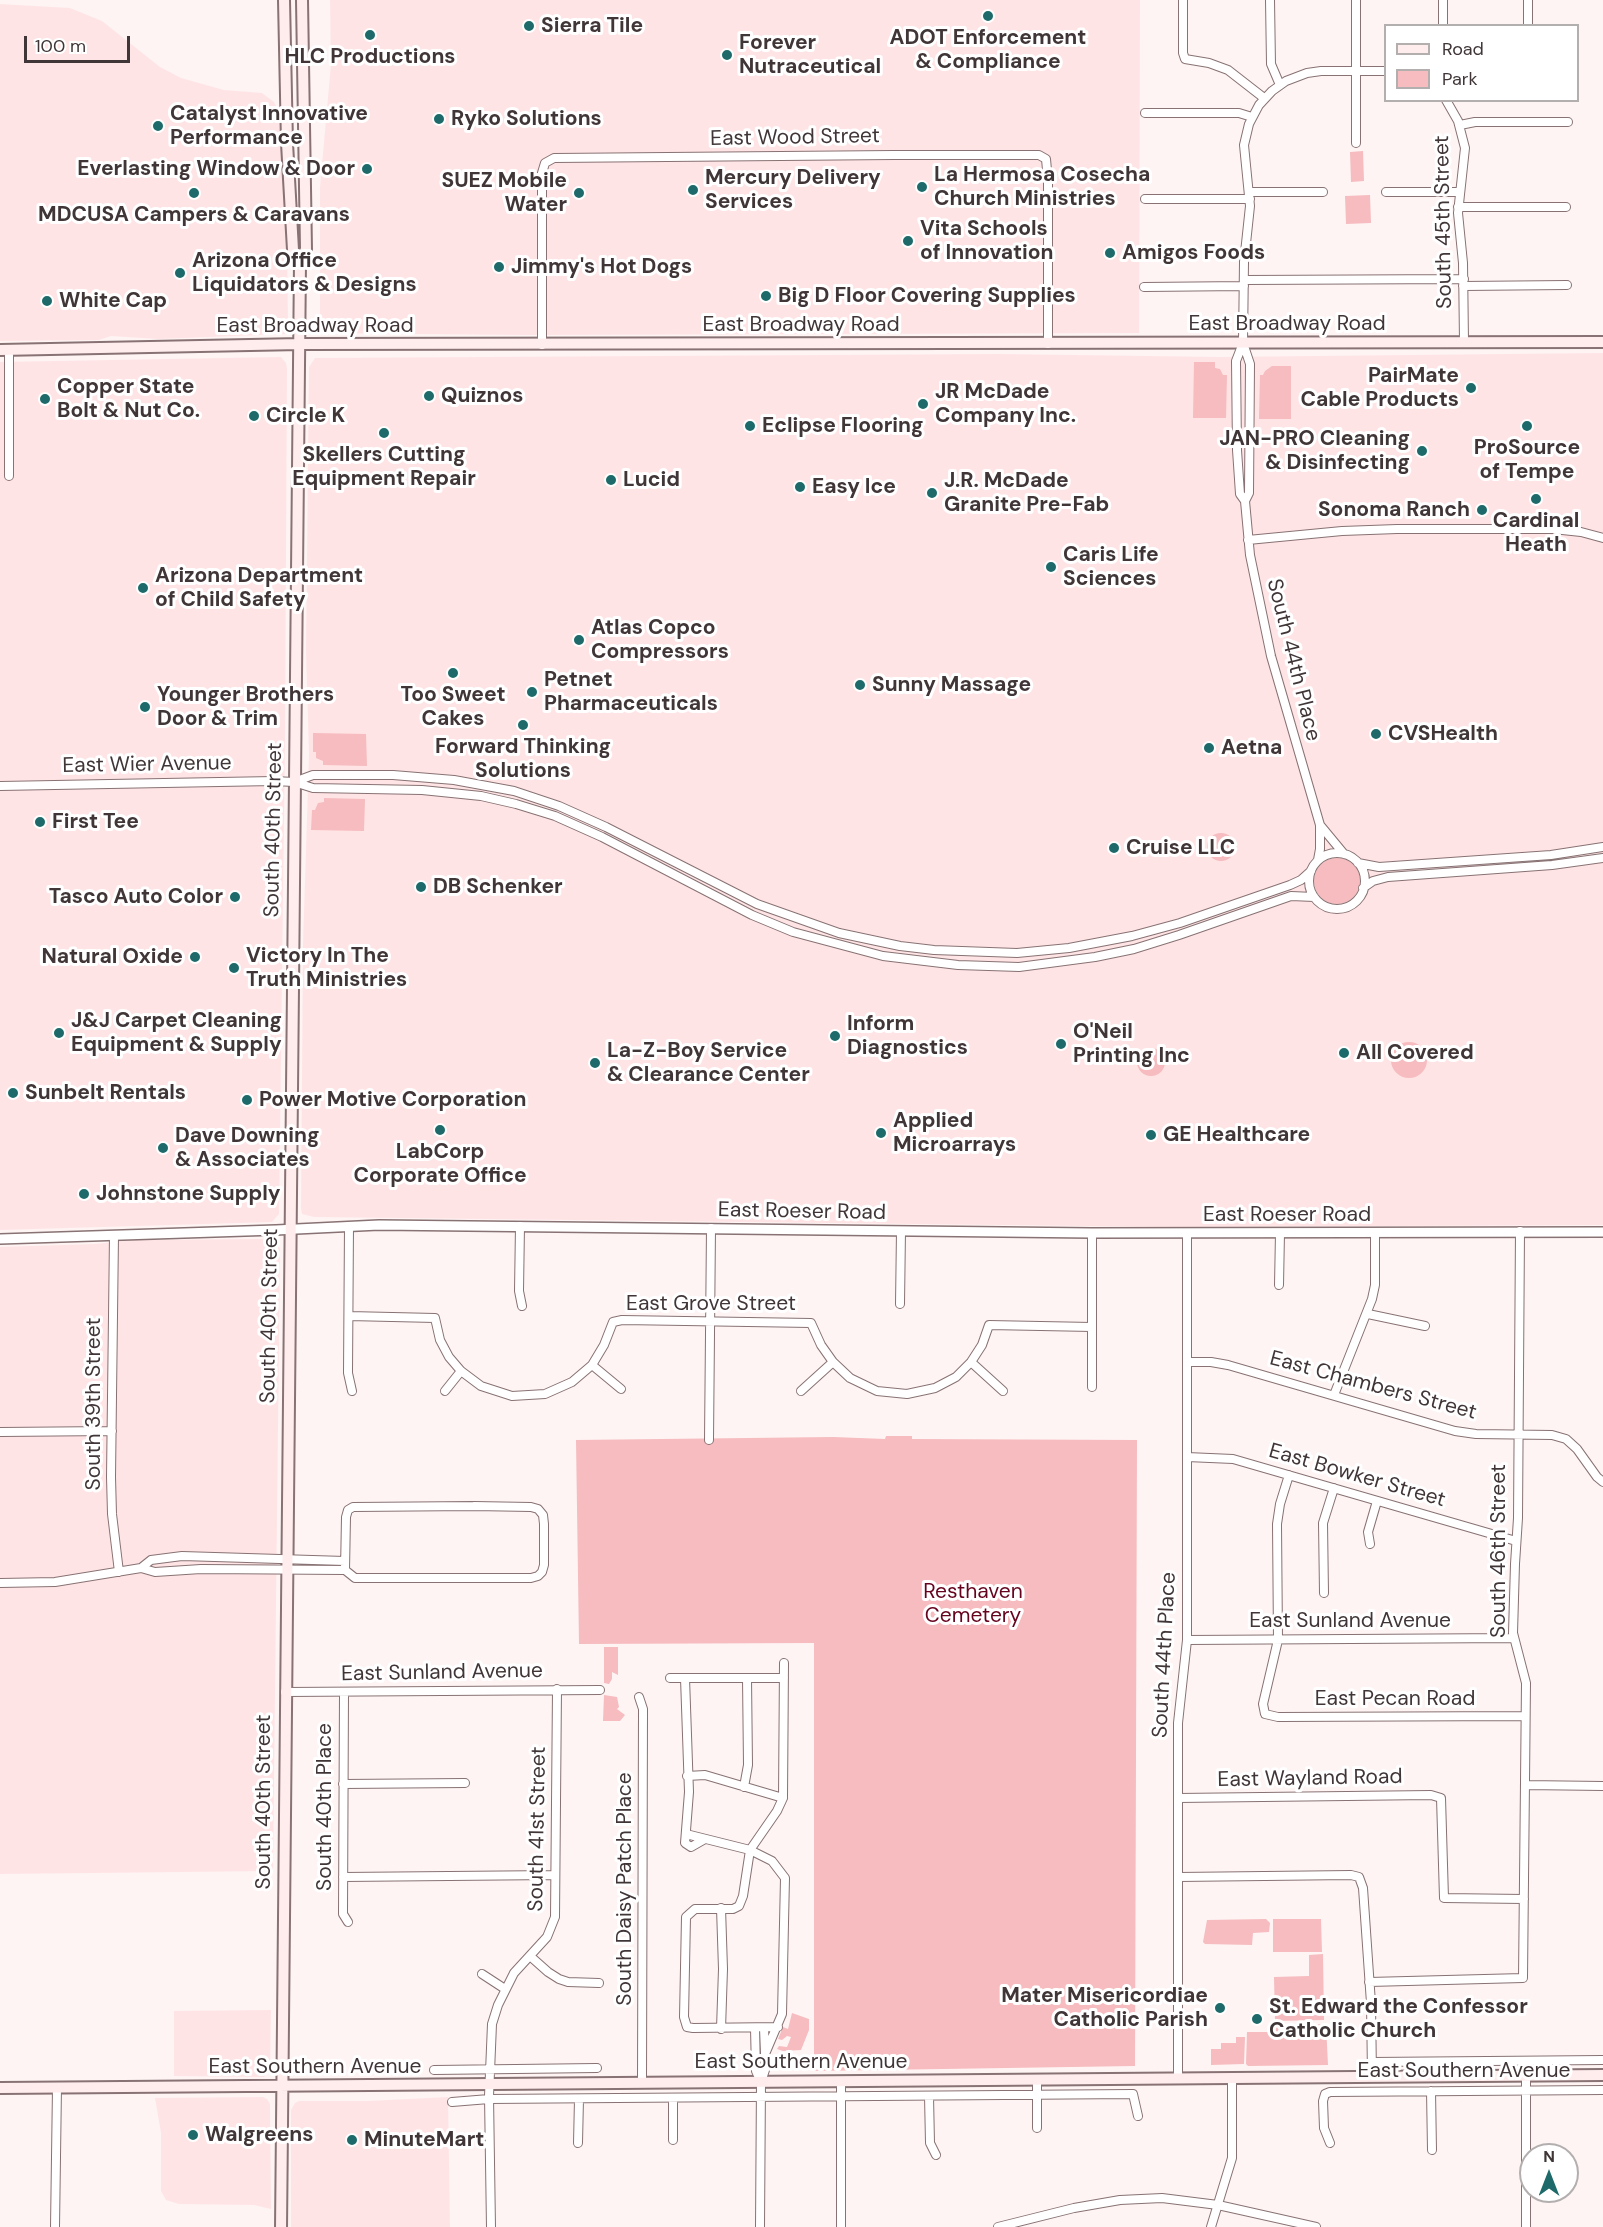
<!DOCTYPE html>
<style>
body{margin:0}
#map{position:relative;width:1603px;height:2227px;overflow:hidden;background:#fef4f4;font-family:"DM Sans",sans-serif}
canvas{display:block}
.legend{position:absolute;left:1384px;top:24px;width:195px;height:78px;box-sizing:border-box;background:#fff;border:2px solid #b3afaf;margin:0;padding:8px 10px;list-style:none;font-size:18px;color:#403637}
.legend li{display:flex;align-items:center;gap:12px;height:30px}
.legend b{width:30px;border:2px solid #b3afaf}
.north{position:absolute;left:1519px;top:2143px;width:60px;height:60px;box-sizing:border-box;background:#fff;border:2px solid #b3afaf;border-radius:50%;rotate:0deg;font-size:16px;font-weight:700;line-height:24px;text-align:center;color:#403637}
.north::after{content:'';display:block;margin:auto;width:21px;height:27px;background:#1e6a6a;clip-path:polygon(50% 0,100% 100%,50% 72%,0 100%)}
.scale{position:absolute;left:24px;top:36px;width:106px;height:27px;box-sizing:border-box;border:3px solid #403637;border-top:0;padding-left:8px;font-size:18px;line-height:21px;white-space:nowrap;color:#403637;-webkit-text-stroke:4px #fff;paint-order:stroke}
</style>
<div id="map">
<canvas width="1603" height="2227"></canvas>
<ul class="legend">
<li><b style="height:8px;background:#ffedee"></b>Road</li>
<li><b style="height:16px;background:#f6bcbf"></b>Park</li>
</ul>
<div class="north">N</div>
<div class="scale">100 m</div>
</div>
<script>
const ctx = document.querySelector('canvas').getContext('2d');
ctx.lineJoin = 'round';
function fillPath(path, color) { ctx.fillStyle = color; ctx.fill(path, 'evenodd'); }
const poly = rows => new Path2D(rows.map(r => 'M' + r).join(''));
function stroke(path, color, width, dash) { ctx.strokeStyle = color; ctx.lineWidth = width; ctx.lineCap = dash ? 'butt' : 'round'; ctx.setLineDash(dash || []); ctx.stroke(path); }
function label(font, color, halo, rows, align = 'center') {
  ctx.font = font + ' "DM Sans",sans-serif'; ctx.lineWidth = 6; ctx.setLineDash([]); ctx.textBaseline = 'middle'; ctx.strokeStyle = halo; ctx.fillStyle = color; for (const [text, x, y, turn = 0] of rows) {
    ctx.save(); ctx.translate(x, y); ctx.rotate((+turn || 0) * Math.PI / 180); ctx.textAlign = isNaN(turn) ? turn : align; if (halo) ctx.strokeText(text, 0, 0); ctx.fillText(text, 0, 0); ctx.restore();
  }
}
const built = poly([
 [330,0,1140,0,1139,333,523,335,320,333,320,187,331,64],
 [0,4,70,8,102,21,160,67,181,78,224,90,262,93,274,102,280,114,287,247,288,324,285,334,158,339,111,336,99,340,0,341],
 [1603,353,1603,1225,1173,1227,314,1217,302,1214,301,1208,303,944,309,754,306,651,309,367,315,358,999,354,1220,357],
 [281,357,286,363,287,369,285,742,279,1214,272,1222,0,1230,0,362],
 [269,1239,276,1241,280,1249,273,1871,0,1874,0,1247,95,1244,134,1240],
 [271,2010,270,2070,264,2077,174,2076,174,2011],
 [263,2097,267,2099,270,2104,271,2209,254,2205,179,2204,166,2200,161,2191,161,2133,155,2098],
 [448,2097,450,2227,291,2227,291,2110,295,2103,299,2101,368,2101]
]);
const green = poly([
 [1363,151,1364,181,1351,182,1350,152],
 [1370,195,1371,223,1346,224,1345,196],
 [1194,362,1215,362,1215,368,1220,369,1223,375,1227,375,1226,418,1193,418],
 [1272,366,1291,366,1291,419,1259,419,1260,375,1263,375,1265,371],
 [313,733,366,734,367,766,323,765,323,761,316,758,316,752,313,752],
 [324,798,365,799,364,831,311,830,312,810,315,810,318,803,324,802],
 '1207 847a14 14 0 1 1 28 0a14 14 0 1 1-28 0Z',
 '1314 881a23 23 0 1 1 46 0a23 23 0 1 1-46 0Z',
 '1391 1060a18 18 0 1 1 36 0a18 18 0 1 1-36 0Z',
 '1137 1062a14 14 0 1 1 28 0a14 14 0 1 1-28 0Z',
 [886,1436,912,1436,912,1439,1137,1440,1135,2066,814,2071,814,1643,579,1644,576,1440,833,1437,885,1439],
 [604,1647,618,1647,618,1675,612,1672,612,1679,609,1684,604,1683],
 [604,1695,617,1697,619,1707,617,1709,625,1715,620,1721,603,1721],
 [1266,1919,1270,1923,1269,1932,1253,1933,1252,1945,1205,1944,1203,1942,1207,1920],
 [1273,1919,1321,1919,1322,1952,1273,1952],
 [1323,1954,1324,2020,1275,2021,1274,1977,1309,1976,1309,1955],
 [792,2013,809,2019,809,2030,801,2050,783,2051,777,2049,779,2046,787,2047,791,2037,787,2036,782,2040,778,2039,783,2027,788,2029],
 [1326,2024,1328,2065,1248,2066,1246,2064,1247,2032,1271,2032,1272,2026],
 [1236,2037,1245,2037,1244,2064,1211,2065,1211,2049,1221,2049,1221,2043,1236,2043]
]);
const minor = poly([
 [1183,0,1183,53,1185,59,1209,63,1228,70,1264,98],
 [1270,0,1271,64,1280,85],
 [1356,0,1356,143],
 [1528,0,1528,26],
 [1443,26,1443,0],
 [1446,100,1458,121,1465,148,1458,213,1463,263,1464,342],
 [1145,113,1239,113,1252,117],
 [1460,125,1475,122,1568,122],
 [1249,192,1323,192],
 [1386,192,1460,192],
 [1145,199,1250,199],
 [1458,207,1566,207],
 [1244,280,1464,279],
 [1463,286,1567,285],
 [1144,287,1244,286],
 [1243,343,1250,364,1249,493,1245,501],
 [542,345,542,173,545,163,554,158,894,155,1039,155,1046,159,1048,181,1048,344],
 [9,350,9,476],
 [1248,540,1342,531,1397,529,1553,529,1581,532,1603,538],
 [294,782,313,775,393,775,454,780,514,791,559,806,606,827,757,904,839,933,900,946,934,950,1017,953,1069,948,1132,936,1180,923,1290,885,1301,880,1311,871],
 [0,786,274,781,294,782,313,788,422,790,481,796,516,804,555,816,602,837,752,915,793,932,883,956,958,965,1019,967,1095,957,1134,949,1179,935,1291,896,1314,897],
 [1320,825,1344,854],
 '1309 881a28 28 0 1 1 56 0a28 28 0 1 1-56 0Z',
 [1318,860,1320,849,1320,825,1271,656,1250,555,1245,501,1240,494,1237,450,1236,361,1243,343,1244,262,1250,206,1244,145,1249,124,1259,105,1272,91,1286,81,1307,73,1321,71,1386,71],
 [1358,863,1379,867,1551,855,1603,847],
 [1363,888,1373,881,1388,877,1552,865,1603,858],
 [349,1226,348,1373,352,1391],
 [520,1226,519,1291,522,1306],
 [1092,1233,1092,1387],
 [114,1235,111,1477,112,1514,119,1572],
 [1279,1285,1280,1233],
 [900,1304,901,1231],
 [1368,1314,1425,1326],
 [349,1316,435,1318,440,1340,449,1357,461,1371,481,1386,512,1396,545,1394,572,1382,592,1365,604,1345,613,1322,622,1320,811,1323,821,1345,833,1362,850,1378,877,1391,907,1394,935,1388,956,1377,971,1362,982,1345,989,1325,1092,1327],
 [971,1362,1003,1391],
 [1187,1362,1211,1362,1228,1365,1455,1431,1476,1434,1552,1435,1566,1439,1577,1449,1597,1477,1603,1482],
 [592,1365,621,1389],
 [445,1391,461,1371],
 [801,1391,833,1362],
 [1334,1395,1372,1299,1375,1285,1375,1233],
 [0,1432,112,1431],
 [709,1440,711,1228],
 [1187,1457,1233,1459,1516,1541],
 [1289,1475,1280,1504,1277,1524,1278,1640,1263,1704,1265,1714,1278,1717,1525,1716],
 [474,1506,531,1507,538,1509,543,1515,544,1524,544,1565,542,1572,538,1576,531,1578,355,1578,345,1570,346,1517,348,1510,353,1507,474,1506],
 [1370,1544,1368,1532,1377,1501],
 [141,1568,151,1560,182,1556,345,1561],
 [0,1583,55,1582,141,1568,155,1572,201,1569,345,1570],
 [1324,1593,1323,1523,1334,1488],
 [1187,1640,1513,1638],
 [670,1678,784,1678],
 [685,1678,689,1792,685,1843,691,1847,705,1839],
 [285,1692,600,1690],
 [344,1692,343,1914,348,1922],
 [639,1697,643,1709,642,2083],
 [687,1776,705,1775,783,1798],
 [343,1784,465,1783],
 [1525,1785,1603,1786],
 [744,1787,748,1765,747,1678],
 [1178,1798,1431,1795,1441,1798,1444,1898,1524,1899],
 [686,1834,750,1850,772,1861,785,1878,782,2014,765,2054,765,2070,761,2082,760,2227],
 [343,1877,555,1875],
 [1178,1877,1351,1875,1359,1877,1363,1888,1371,2003,1372,2076],
 [530,1956,548,1972,559,1979,568,1982,599,1983],
 [482,1974,505,1989],
 [1369,1982,1523,1978,1526,1683,1513,1633,1515,1564,1518,1518,1520,1231],
 [778,2027,693,2028,687,2027,684,2017,686,1917,695,1909,733,1909,739,1906,743,1896,750,1850,777,1811,783,1798,784,1663],
 [755,2028,756,2071,761,2082],
 [764,2028,765,2053],
 [721,2029,723,1969,721,1908],
 [1372,2062,1603,2060],
 [434,2070,597,2068],
 [1178,2078,1178,1723,1187,1640,1187,1234],
 [1037,2080,1037,2128],
 [841,2081,841,2227],
 [1431,2091,1432,2150],
 [929,2096,930,2143,936,2155],
 [673,2098,673,2140],
 [452,2102,489,2099,1133,2094,1138,2116],
 [578,2143,579,2099],
 [1330,2143,1324,2128,1323,2101,1325,2094,1330,2092,1603,2090],
 [55,2227,57,2087],
 [491,2227,489,2096,492,2024,498,2005,514,1973,547,1937,555,1917,557,1689],
 [998,2227,1074,2208,1120,2200,1162,2198,1218,2205,1316,2227],
 [1211,2227,1232,2158,1232,2078],
 [1526,2227,1526,2075]
]);
const tertiary = poly([
 [0,1239,276,1230,379,1225,1092,1233,1603,1232]
]);
const secondary = poly([
 [284,0,287,143,293,250,300,262],
 [0,350,300,344,1603,342],
 [0,2088,1603,2075],
 [281,2227,300,262,306,249,302,0]
]);
const markers = [
 [988,16,6,"#1e6a6a"],
 [529,26,6,"#1e6a6a"],
 [370,35,6,"#1e6a6a"],
 [727,55,6,"#1e6a6a"],
 [439,119,6,"#1e6a6a"],
 [158,126,6,"#1e6a6a"],
 [367,169,6,"#1e6a6a"],
 [922,187,6,"#1e6a6a"],
 [693,190,6,"#1e6a6a"],
 [194,193,6,"#1e6a6a"],
 [579,193,6,"#1e6a6a"],
 [908,241,6,"#1e6a6a"],
 [1110,253,6,"#1e6a6a"],
 [499,267,6,"#1e6a6a"],
 [180,273,6,"#1e6a6a"],
 [766,296,6,"#1e6a6a"],
 [47,301,6,"#1e6a6a"],
 [1471,388,6,"#1e6a6a"],
 [429,396,6,"#1e6a6a"],
 [45,399,6,"#1e6a6a"],
 [923,404,6,"#1e6a6a"],
 [254,416,6,"#1e6a6a"],
 [750,426,6,"#1e6a6a"],
 [1527,426,6,"#1e6a6a"],
 [384,433,6,"#1e6a6a"],
 [1422,451,6,"#1e6a6a"],
 [611,480,6,"#1e6a6a"],
 [800,487,6,"#1e6a6a"],
 [932,493,6,"#1e6a6a"],
 [1536,499,6,"#1e6a6a"],
 [1482,510,6,"#1e6a6a"],
 [1051,567,6,"#1e6a6a"],
 [143,588,6,"#1e6a6a"],
 [579,640,6,"#1e6a6a"],
 [453,673,6,"#1e6a6a"],
 [860,685,6,"#1e6a6a"],
 [532,692,6,"#1e6a6a"],
 [145,707,6,"#1e6a6a"],
 [523,725,6,"#1e6a6a"],
 [1376,734,6,"#1e6a6a"],
 [1209,748,6,"#1e6a6a"],
 [40,822,6,"#1e6a6a"],
 [1114,848,6,"#1e6a6a"],
 [421,887,6,"#1e6a6a"],
 [235,897,6,"#1e6a6a"],
 [195,957,6,"#1e6a6a"],
 [234,968,6,"#1e6a6a"],
 [59,1033,6,"#1e6a6a"],
 [835,1036,6,"#1e6a6a"],
 [1061,1044,6,"#1e6a6a"],
 [1344,1053,6,"#1e6a6a"],
 [595,1063,6,"#1e6a6a"],
 [13,1093,6,"#1e6a6a"],
 [247,1100,6,"#1e6a6a"],
 [440,1130,6,"#1e6a6a"],
 [881,1133,6,"#1e6a6a"],
 [1151,1135,6,"#1e6a6a"],
 [163,1148,6,"#1e6a6a"],
 [84,1194,6,"#1e6a6a"],
 [1220,2008,6,"#1e6a6a"],
 [1257,2019,6,"#1e6a6a"],
 [193,2135,6,"#1e6a6a"],
 [352,2140,6,"#1e6a6a"]
];
const poiNames = [
 ["Sierra Tile",541,26],
 ["ADOT Enforcement",988,38,"center"],
 ["& Compliance",988,62,"center"],
 ["Forever",739,43],
 ["Nutraceutical",739,67],
 ["HLC Productions",370,57,"center"],
 ["Catalyst Innovative",170,114],
 ["Performance",170,138],
 ["Ryko Solutions",451,119],
 ["Everlasting Window & Door",355,169,"right"],
 ["La Hermosa Cosecha",934,175],
 ["Church Ministries",934,199],
 ["Mercury Delivery",705,178],
 ["Services",705,202],
 ["SUEZ Mobile",567,181,"right"],
 ["Water",567,205,"right"],
 ["MDCUSA Campers & Caravans",194,215,"center"],
 ["Vita Schools",920,229],
 ["of Innovation",920,253],
 ["Amigos Foods",1122,253],
 ["Arizona Office",192,261],
 ["Liquidators & Designs",192,285],
 ["Jimmy's Hot Dogs",511,267],
 ["Big D Floor Covering Supplies",778,296],
 ["White Cap",59,301],
 ["PairMate",1459,376,"right"],
 ["Cable Products",1459,400,"right"],
 ["Copper State",57,387],
 ["Bolt & Nut Co.",57,411],
 ["JR McDade",935,392],
 ["Company Inc.",935,416],
 ["Quiznos",441,396],
 ["Circle K",266,416],
 ["Eclipse Flooring",762,426],
 ["JAN-PRO Cleaning",1410,439,"right"],
 ["& Disinfecting",1410,463,"right"],
 ["ProSource",1527,448,"center"],
 ["of Tempe",1527,472,"center"],
 ["Skellers Cutting",384,455,"center"],
 ["Equipment Repair",384,479,"center"],
 ["Lucid",623,480],
 ["J.R. McDade",944,481],
 ["Granite Pre-Fab",944,505],
 ["Easy Ice",812,487],
 ["Sonoma Ranch",1470,510,"right"],
 ["Cardinal",1536,521,"center"],
 ["Heath",1536,545,"center"],
 ["Caris Life",1063,555],
 ["Sciences",1063,579],
 ["Arizona Department",155,576],
 ["of Child Safety",155,600],
 ["Atlas Copco",591,628],
 ["Compressors",591,652],
 ["Petnet",544,680],
 ["Pharmaceuticals",544,704],
 ["Sunny Massage",872,685],
 ["Younger Brothers",157,695],
 ["Door & Trim",157,719],
 ["Too Sweet",453,695,"center"],
 ["Cakes",453,719,"center"],
 ["CVSHealth",1388,734],
 ["Forward Thinking",523,747,"center"],
 ["Solutions",523,771,"center"],
 ["Aetna",1221,748],
 ["First Tee",52,822],
 ["Cruise LLC",1126,848],
 ["DB Schenker",433,887],
 ["Tasco Auto Color",223,897,"right"],
 ["Victory In The",246,956],
 ["Truth Ministries",246,980],
 ["Natural Oxide",183,957,"right"],
 ["J&J Carpet Cleaning",71,1021],
 ["Equipment & Supply",71,1045],
 ["Inform",847,1024],
 ["Diagnostics",847,1048],
 ["O'Neil",1073,1032],
 ["Printing Inc",1073,1056],
 ["La-Z-Boy Service",607,1051],
 ["& Clearance Center",607,1075],
 ["All Covered",1356,1053],
 ["Sunbelt Rentals",25,1093],
 ["Power Motive Corporation",259,1100],
 ["Applied",893,1121],
 ["Microarrays",893,1145],
 ["GE Healthcare",1163,1135],
 ["Dave Downing",175,1136],
 ["& Associates",175,1160],
 ["LabCorp",440,1152,"center"],
 ["Corporate Office",440,1176,"center"],
 ["Johnstone Supply",96,1194],
 ["Mater Misericordiae",1208,1996,"right"],
 ["Catholic Parish",1208,2020,"right"],
 ["St. Edward the Confessor",1269,2007],
 ["Catholic Church",1269,2031],
 ["Walgreens",205,2135],
 ["MinuteMart",364,2140]
];
const streetNames = [
 ["East Wood Street",795,138,-1],
 ["South 45th Street",1444,222,-91],
 ["East Broadway Road",1287,324],
 ["East Broadway Road",801,325],
 ["East Broadway Road",315,326],
 ["South 44th Place",1293,660,76],
 ["East Wier Avenue",147,765,-1],
 ["South 40th Street",274,830,-89],
 ["East Roeser Road",802,1212,1],
 ["East Roeser Road",1287,1215],
 ["East Grove Street",711,1304],
 ["South 40th Street",270,1316,-89],
 ["East Chambers Street",1373,1386,15],
 ["South 39th Street",94,1404,-90],
 ["East Bowker Street",1357,1476,16],
 ["South 46th Street",1499,1551,-90],
 ["East Sunland Avenue",1350,1621],
 ["South 44th Place",1165,1655,-87],
 ["East Sunland Avenue",442,1673,-1],
 ["East Pecan Road",1395,1699],
 ["East Wayland Road",1310,1779,-1],
 ["South 40th Street",264,1802,-90],
 ["South 40th Place",325,1807,-90],
 ["South 41st Street",538,1829,-89],
 ["South Daisy Patch Place",625,1889,-90],
 ["East Southern Avenue",801,2062],
 ["East Southern Avenue",315,2067],
 ["East Southern Avenue",1464,2071]
];
const parkNames = [
 ["Resthaven",973,1592],
 ["Cemetery",973,1616]
];
fillPath(built, '#ffe4e5');
fillPath(green, '#f6bcbf');
stroke(minor, '#887273', 10);
stroke(tertiary, '#887273', 12);
stroke(secondary, '#887273', 14);
stroke(minor, '#fff', 8);
stroke(tertiary, '#fff', 9);
stroke(secondary, '#ffedee', 10);
for (const [x, y, r, color] of markers) { const dot = new Path2D(); dot.arc(x, y, r, 0, 2 * Math.PI); ctx.fillStyle = color; ctx.fill(dot); stroke(dot, '#fff', 2); }
label('bold 21px', '#403637', '#fff', poiNames, 'left');
label('21px', '#403637', '#fff', streetNames);
label('21px', '#66041f', '#fff', parkNames);
</script>
